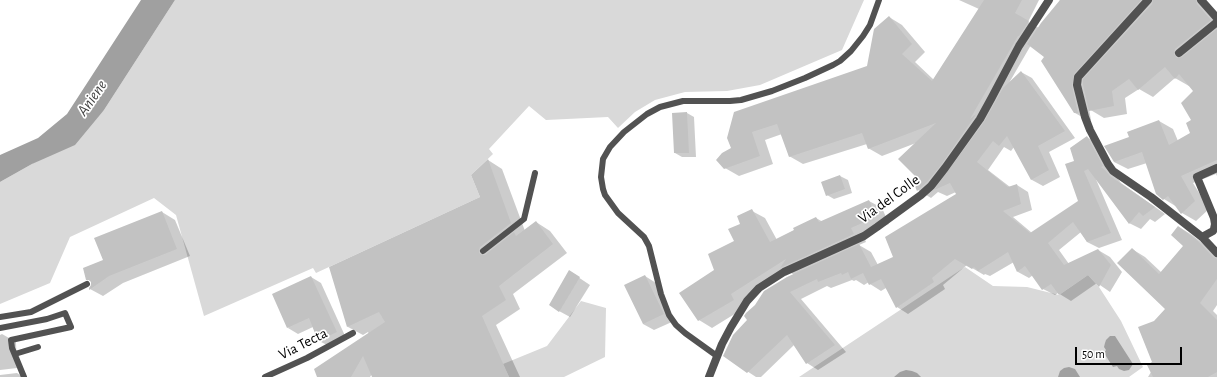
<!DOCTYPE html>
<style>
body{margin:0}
#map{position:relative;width:1217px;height:377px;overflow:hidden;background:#fff;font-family:"Alegreya Sans",sans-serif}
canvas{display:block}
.scale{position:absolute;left:1075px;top:347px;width:107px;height:18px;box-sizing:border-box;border:2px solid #000;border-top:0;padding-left:5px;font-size:12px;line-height:14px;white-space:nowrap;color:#000;-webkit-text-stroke:3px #fff;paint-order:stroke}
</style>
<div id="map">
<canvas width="1217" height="377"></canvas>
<div class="scale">50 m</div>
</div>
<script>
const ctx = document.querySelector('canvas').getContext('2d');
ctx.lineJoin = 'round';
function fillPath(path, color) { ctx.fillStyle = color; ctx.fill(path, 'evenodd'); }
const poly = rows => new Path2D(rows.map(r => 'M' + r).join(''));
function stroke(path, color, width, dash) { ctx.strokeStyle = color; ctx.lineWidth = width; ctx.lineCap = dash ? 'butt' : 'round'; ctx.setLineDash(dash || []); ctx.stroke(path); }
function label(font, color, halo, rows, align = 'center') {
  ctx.font = font + ' "Alegreya Sans",sans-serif'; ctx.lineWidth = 3.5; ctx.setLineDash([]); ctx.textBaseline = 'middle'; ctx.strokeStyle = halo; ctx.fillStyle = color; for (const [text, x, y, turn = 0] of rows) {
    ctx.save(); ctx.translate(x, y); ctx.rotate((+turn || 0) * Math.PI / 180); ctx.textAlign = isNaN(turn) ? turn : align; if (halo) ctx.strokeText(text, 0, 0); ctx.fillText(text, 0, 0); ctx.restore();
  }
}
const green = poly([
 [175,0,864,0,842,50,760,85,727,91,685,92,655,100,635,112,618,128,608,117,546,120,529,106,489,149,493,154,471,175,480,197,316,273,313,268,204,316,176,215,154,198,70,237,50,283,0,304,0,182,32,164,104,110],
 [965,267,993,286,1027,287,1059,295,1088,275,1099,287,1121,321,1143,367,1129,377,799,377],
 [581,301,606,308,605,357,564,377,509,377,503,364,547,346]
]);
const water = poly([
 [141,0,175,0,104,110,75,145,32,164,0,182,0,155,38,138,67,114],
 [1110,336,1115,336,1133,364,1129,370,1124,371,1119,369,1117,366,1113,367,1104,353,1106,350,1104,347,1105,343,1106,340],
 [1069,367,1075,369,1080,377,1058,377,1060,371,1064,368],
 [906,370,912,371,917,373,921,377,894,377,900,372]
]);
const shadow = poly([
 [959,0,1039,0,1028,22,1039,28,1061,1,1059,0,1201,0,1217,20,1217,176,1216,174,1193,183,1209,209,1196,221,1182,213,1177,207,1164,199,1147,163,1128,169,1114,162,1130,137,1128,132,1159,121,1173,129,1178,141,1192,133,1195,91,1190,85,1189,86,1175,78,1153,97,1139,89,1125,98,1127,114,1104,118,1089,109,1091,120,1089,121,1075,113,1045,57,1031,45,1009,83,1021,72,1032,78,1075,138,1049,152,1060,177,1043,186,1032,180,1014,147,1011,151,1004,147,988,170,1010,187,1017,185,1028,192,1032,210,1013,217,1032,233,1079,202,1076,162,1087,137,1098,144,1118,179,1121,183,1165,214,1155,222,1150,219,1141,229,1129,223,1095,177,1122,240,1099,248,1087,242,1081,232,1059,250,1069,264,1098,250,1110,257,1122,272,1110,292,1097,283,1071,301,1058,293,1055,295,1043,289,1033,275,1029,278,1018,272,1014,262,990,276,985,274,984,275,967,265,943,285,945,289,908,314,897,307,886,288,881,291,870,284,869,282,864,285,856,280,854,281,852,280,831,288,827,286,801,299,846,352,818,370,807,363,794,345,761,377,756,377,724,356,794,275,790,272,743,301,746,307,712,328,699,320,715,270,735,242,742,225,752,211,765,218,777,240,816,218,823,222,869,201,882,208,889,224,863,235,866,242,859,245,871,252,878,265,895,258,957,195,956,192,947,196,938,192,931,198,918,190,913,180,917,177,916,143,882,156,868,148,867,144,803,164,789,156,782,134,765,140,773,164,739,176,725,168,733,148,728,137,868,67,889,17,902,25,925,52,915,62,934,80,979,9],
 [687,113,694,117,696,157,682,157,675,153],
 [488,160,502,169,525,231,536,222,550,231,567,253,513,294,520,309,496,325,520,377,373,377,372,374,370,377,318,377,369,334,368,332,363,335,348,327,331,267,482,198],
 [840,176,848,180,852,193,834,199,827,195,822,182],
 [162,212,175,220,190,256,123,283,103,296,90,289,92,285,92,282,87,279,104,261],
 [1179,227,1192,235,1217,255,1217,305,1213,311,1217,315,1217,377,1148,377,1151,372,1154,362,1154,322,1166,309,1132,249,1145,257,1162,273,1184,246],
 [569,271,590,285,570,317,559,311],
 [645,276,656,283,674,321,654,330,643,324],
 [311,277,321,283,346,338,329,346,319,341,313,327,298,334,288,328],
 [2,334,16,342,17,368,0,370,0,335],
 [17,373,23,377,0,377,0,375]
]);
const building = poly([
 [984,0,1022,0,1015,13,1029,21,1019,36,1018,36,970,119,976,114,975,116,941,165,927,182,917,191,912,180,916,177,898,159,936,123,868,149,862,133,789,157,777,124,752,132,760,156,724,169,716,160,722,153,731,148,727,138,734,112,867,66,874,29,889,16,912,44,902,54,932,81],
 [1060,0,1141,0,1074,74,1072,86,1078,113,1074,113,1041,61,1044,57,1027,44,1041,23],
 [1153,0,1196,0,1197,4,1211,20,1175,49,1174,54,1177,58,1182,57,1217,29,1217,160,1181,176,1195,201,1181,214,1168,196,1163,200,1156,194,1142,152,1114,162,1104,146,1129,137,1127,132,1159,120,1169,145,1190,133,1186,123,1191,120,1181,103,1193,91,1179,74,1175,79,1165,67,1138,90,1129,79,1112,91,1114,106,1089,111,1083,85,1083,79,1152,4],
 [1021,71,1065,131,1038,146,1049,170,1031,180,1007,136,999,146,993,141,977,162,1008,187,1017,184,1021,204,1003,211,1030,233,1078,201,1065,164,1074,161,1070,148,1087,136,1103,166,1101,167,1106,171,1110,176,1155,207,1143,216,1139,212,1129,224,1088,169,1084,171,1111,233,1087,242,1073,222,1048,243,1064,265,1098,249,1111,265,1099,287,1088,275,1059,295,1051,284,1042,290,1025,266,1017,272,1008,252,978,271,974,267,972,269,955,259,932,278,934,282,896,308,881,279,869,285,863,273,851,279,848,272,842,275,841,273,818,282,817,279,790,292,835,345,806,364,787,335,747,373,723,356,733,335,747,320,744,316,746,313,755,305,764,291,787,277,859,244,871,267,893,257,885,237,956,194,950,183,934,190,984,122,1003,88],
 [687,112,689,153,674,153,672,113],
 [488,159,511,223,480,247,479,250,479,253,482,255,485,255,514,232,516,236,536,221,553,244,499,286,506,300,482,316,509,377,372,377,363,356,351,377,317,377,314,369,385,322,379,312,347,327,329,267,480,197,471,175],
 [840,175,845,189,826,196,821,182],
 [869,200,876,217,851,228,854,234,780,268,786,259,731,294,734,300,698,321,679,293,714,270,708,254,734,241,728,229,740,224,737,216,752,209,770,242,794,230,793,228,816,217,819,222],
 [162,211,177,249,109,276,89,290,89,288,91,285,91,282,89,280,86,280,83,268,103,260,94,238],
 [1178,226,1198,241,1213,257,1217,259,1217,279,1200,303,1217,320,1217,372,1208,377,1153,377,1147,365,1152,362,1138,327,1154,321,1165,309,1117,263,1132,248,1159,274,1183,246,1171,235],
 [569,270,580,277,559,312,549,305],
 [645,275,664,314,643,324,624,285],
 [311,276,337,332,318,341,309,318,287,328,272,294]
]);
const service = poly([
 [483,251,524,219,535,173],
 [0,317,31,312,87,284],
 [0,328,47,319,65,313,71,327,11,340,12,348,24,377],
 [15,354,38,347],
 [717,356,685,333,676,325,669,315,661,294,649,246,644,237,618,213,605,195,603,189,601,177,603,159,610,147,624,132,647,114,660,107,683,101,730,101,741,100,772,91,805,78,833,65,840,61,851,51,863,36,870,25,879,0],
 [265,377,307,358,353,333]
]);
const pedestrian = poly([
 [1201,0,1217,18],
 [1179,53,1217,22]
]);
const minor = poly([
 [1148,0,1078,77,1077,85,1085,117,1090,130,1108,164,1113,171,1151,197,1202,237,1217,253],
 [1202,237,1213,231,1214,229,1215,224,1214,218,1197,177,1217,168],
 [709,377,722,344,731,327,747,301,759,288,784,272,864,236,877,227,921,195,931,186,945,168,980,119,991,99,1019,46,1049,0]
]);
const streetNames = [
 ["Via del Colle",889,199,-36],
 ["Via Tecta",303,344,-27]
];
const waterNames = [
 ["Aniene",92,98,-55]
];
fillPath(green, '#d9d9d9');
fillPath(water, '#a0a0a0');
fillPath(shadow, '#0003');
fillPath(building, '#c2c2c2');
stroke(service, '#525252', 6);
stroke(pedestrian, '#525252', 8);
stroke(minor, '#525252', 8);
label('15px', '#000', '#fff', streetNames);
label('italic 16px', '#414141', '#fff', waterNames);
</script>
